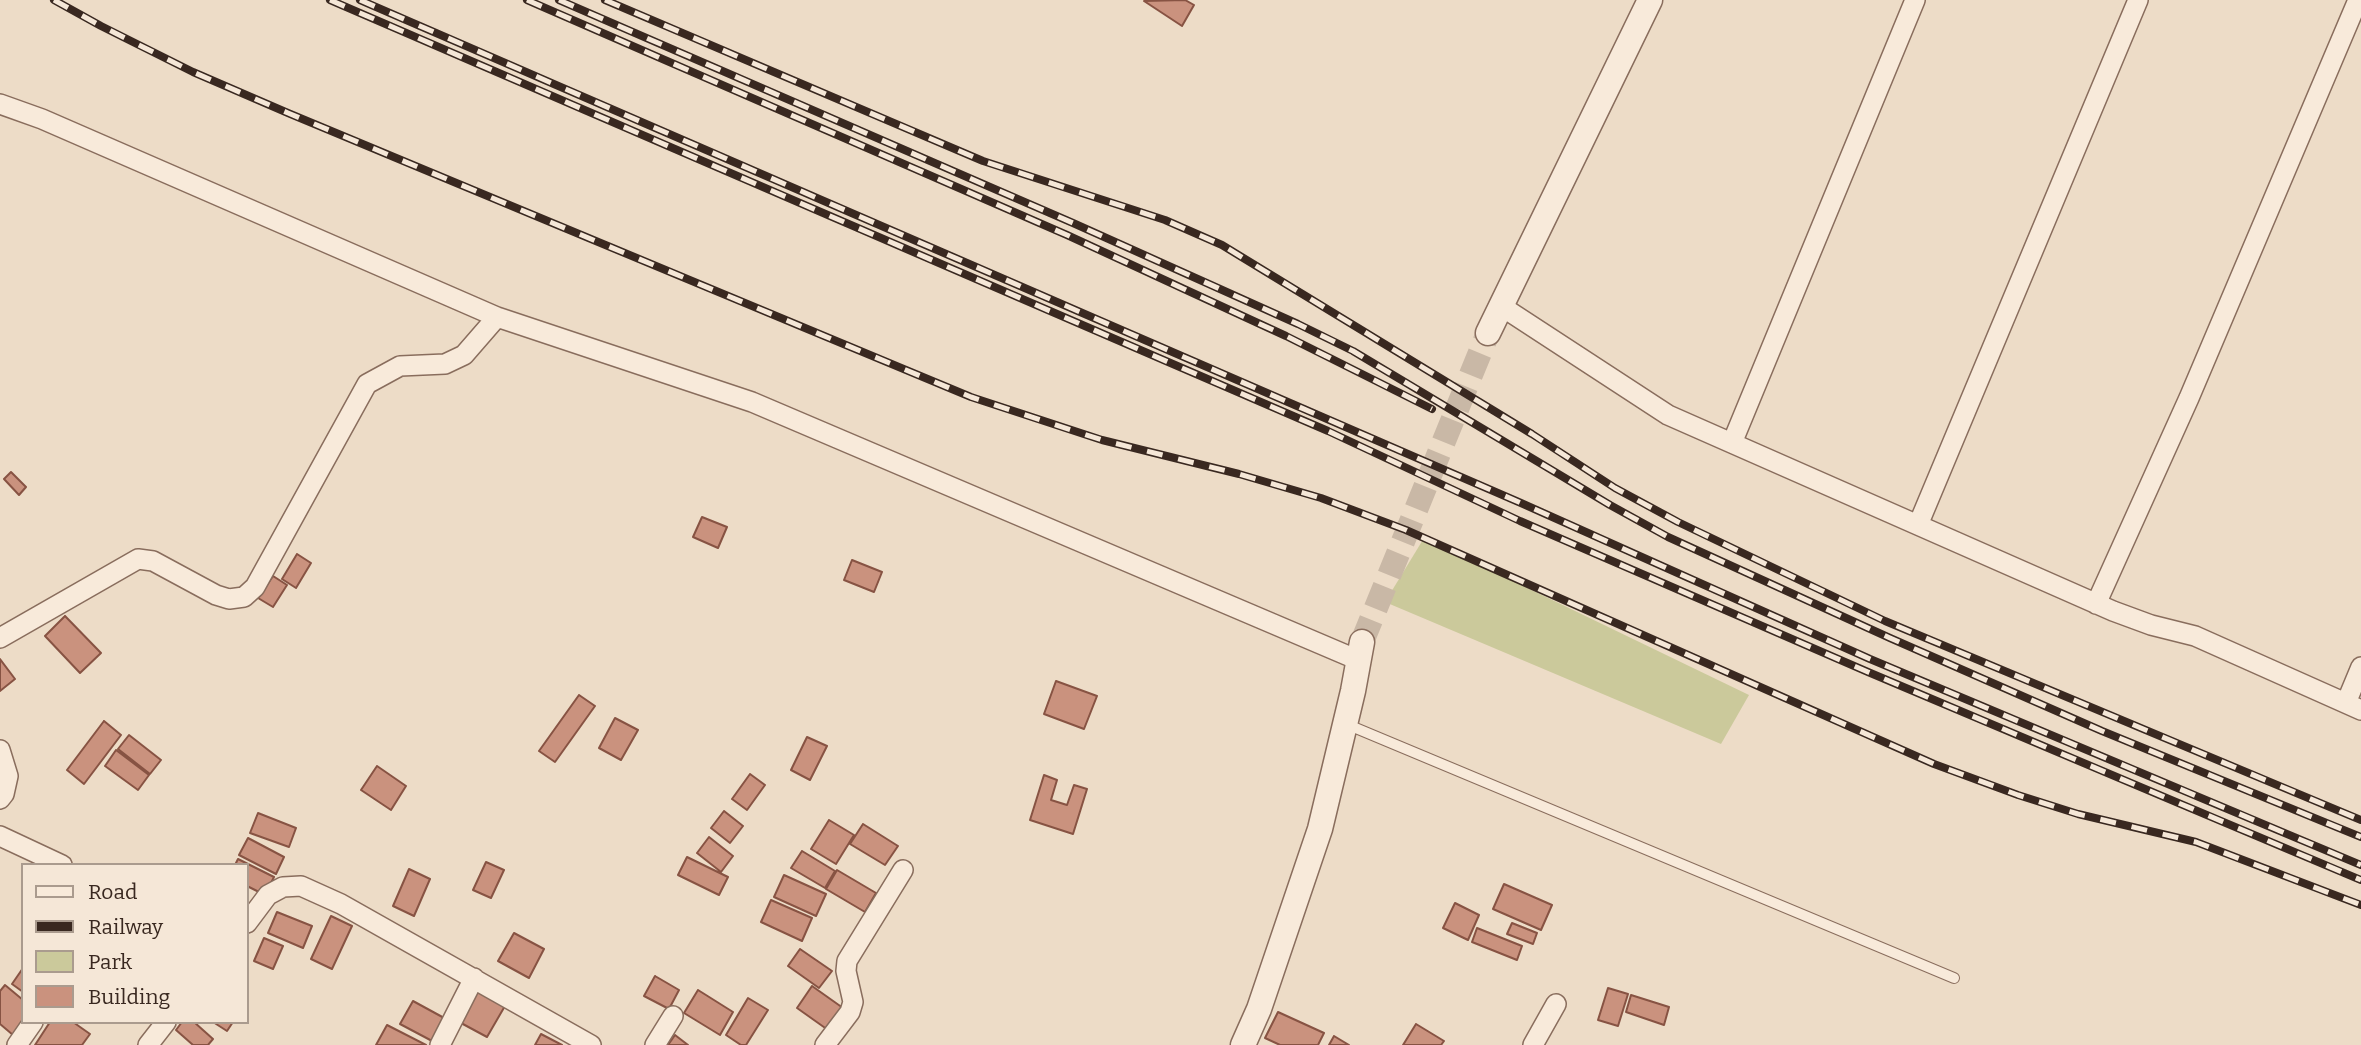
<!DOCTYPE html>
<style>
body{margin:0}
#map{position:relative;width:2361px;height:1045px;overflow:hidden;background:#eddcc7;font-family:Bitter,serif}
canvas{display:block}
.legend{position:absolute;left:21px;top:863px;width:228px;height:161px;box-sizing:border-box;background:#f5e7d7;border:2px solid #aa9b8e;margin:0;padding:9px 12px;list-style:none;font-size:21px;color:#392820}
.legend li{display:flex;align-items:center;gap:14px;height:35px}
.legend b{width:35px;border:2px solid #aa9b8e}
</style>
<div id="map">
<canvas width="2361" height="1045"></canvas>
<ul class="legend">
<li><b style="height:9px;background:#f8eada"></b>Road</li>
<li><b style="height:9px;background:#392820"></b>Railway</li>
<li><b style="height:19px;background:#cbc99b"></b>Park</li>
<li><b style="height:19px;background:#ca927e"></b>Building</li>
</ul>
</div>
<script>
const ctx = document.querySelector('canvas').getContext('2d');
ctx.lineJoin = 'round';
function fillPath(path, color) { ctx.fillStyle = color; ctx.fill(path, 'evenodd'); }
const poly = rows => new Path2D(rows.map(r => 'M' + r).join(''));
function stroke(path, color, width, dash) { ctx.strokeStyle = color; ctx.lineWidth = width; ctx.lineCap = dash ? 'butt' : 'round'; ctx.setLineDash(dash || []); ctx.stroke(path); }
const green = poly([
 [1424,538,1749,695,1721,744,1385,602]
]);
const building = poly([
 [1185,0,1194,5,1182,26,1144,1,1185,0],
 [11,472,26,487,19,495,4,479,11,472],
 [702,517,727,527,718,548,693,537,702,517],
 [297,554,311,563,296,588,282,579,297,554],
 [852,560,882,572,874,592,844,580,852,560],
 [273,576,287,585,273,607,258,598,273,576],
 [65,616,101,653,80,673,45,636,65,616],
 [0,659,15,679,0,691,0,659],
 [1056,681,1097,696,1084,729,1044,714,1056,681],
 [579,695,595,706,555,762,539,751,579,695],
 [615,718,638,730,621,760,599,748,615,718],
 [104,721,121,735,84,784,67,770,104,721],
 [129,735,161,760,150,774,118,749,129,735],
 [807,737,827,746,810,780,791,770,807,737],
 [116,750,149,775,138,790,105,766,116,750],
 [377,766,406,786,391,810,361,790,377,766],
 [750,774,765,785,747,810,732,799,750,774],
 [1044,775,1057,780,1051,800,1067,805,1074,785,1087,789,1073,834,1030,820,1044,775],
 [724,811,743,826,730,843,711,828,724,811],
 [258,813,296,828,289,847,250,833,258,813],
 [829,820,854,835,836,864,811,849,829,820],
 [863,824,898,846,885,865,850,844,863,824],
 [709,837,733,856,721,872,697,853,709,837],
 [248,838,284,857,276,874,239,855,248,838],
 [802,851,835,871,825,888,791,868,802,851],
 [687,857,728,877,719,895,678,875,687,857],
 [238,859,274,877,265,895,247,886,247,865,235,865,238,859],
 [486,862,504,870,491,898,473,890,486,862],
 [409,869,430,879,414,916,393,906,409,869],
 [837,870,876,893,865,912,826,889,837,870],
 [784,875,826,894,816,916,774,897,784,875],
 [1504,884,1552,905,1541,930,1493,909,1504,884],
 [771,900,812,918,802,941,761,922,771,900],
 [1455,903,1479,915,1468,940,1443,928,1455,903],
 [277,912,312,926,303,948,268,933,277,912],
 [331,916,352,926,332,969,311,959,331,916],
 [1512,923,1537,933,1533,944,1507,934,1512,923],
 [1477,928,1522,946,1517,960,1472,942,1477,928],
 [514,933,544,949,529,978,498,961,514,933],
 [264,938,283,946,273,969,254,961,264,938],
 [800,949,832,971,819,988,788,966,800,949],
 [23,968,23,992,12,984,23,968],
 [655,976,679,990,669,1009,644,996,655,976],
 [481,984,509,999,487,1037,461,1023,481,984],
 [5,985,23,1000,23,1022,13,1035,0,1024,0,991,5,985],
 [812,986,843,1008,828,1030,797,1008,812,986],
 [1608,988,1628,994,1618,1026,1598,1020,1608,988],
 [698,990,733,1012,720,1035,684,1013,698,990],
 [1631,995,1669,1007,1664,1025,1626,1012,1631,995],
 [748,998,768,1010,746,1045,741,1045,726,1035,748,998],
 [413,1001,446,1019,434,1042,400,1024,413,1001],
 [1278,1012,1324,1033,1318,1045,1280,1045,1265,1038,1278,1012],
 [50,1022,73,1022,90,1034,82,1045,35,1045,50,1022],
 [182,1022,194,1022,213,1039,208,1045,193,1045,176,1030,182,1022],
 [213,1022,233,1022,227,1031,213,1022],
 [1416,1024,1444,1041,1441,1045,1403,1045,1416,1024],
 [387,1025,426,1045,376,1045,387,1025],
 [541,1034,562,1045,535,1045,541,1034],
 [675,1035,688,1045,668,1045,675,1035],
 [1334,1036,1349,1045,1329,1045,1334,1036]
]);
const tertiaryTunnel = poly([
 [1362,642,1488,333]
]);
const service = poly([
 [1346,724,1954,978]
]);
const minor = poly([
 [0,104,42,119,497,317,752,402,1358,660],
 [1501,306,1668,415,2113,611,2151,625,2195,636,2361,710],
 [1732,443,1915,0],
 [1918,525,2138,0],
 [2096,604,2189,398,2358,0],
 [0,638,138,559,153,561,216,595,229,599,244,597,255,587,367,384,400,366,445,364,464,355,497,317],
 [2346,703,2361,667],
 [0,750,8,776,4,794,0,799],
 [0,836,62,865],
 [247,923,268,895,283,887,301,886,341,904,591,1045],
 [17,1045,33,1022],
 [148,1045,166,1022],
 [440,1045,474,978],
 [655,1045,673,1016],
 [825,1045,850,1012,853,1002,846,971,847,961,903,870],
 [1533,1045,1556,1004]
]);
const tertiary = poly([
 [1488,333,1650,0],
 [1243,1045,1259,1009,1320,829,1353,691,1362,642]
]);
const rail = poly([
 [54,0,101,26,193,72,288,113,971,397,1102,440,1239,474,1321,498,1406,530,1934,764,2018,795,2078,814,2196,842,2361,905],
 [330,0,1328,431,1520,521,1868,672,2361,880],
 [360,0,1521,503,1870,659,2361,865],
 [527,0,1067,235,1286,336,1432,409],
 [559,0,1073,223,1298,324,1353,351,1610,505,1668,537,1890,638,2102,731,2361,837],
 [605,0,983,161,1165,220,1222,245,1532,434,1615,488,1678,522,1885,621,2361,820]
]);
fillPath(green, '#cbc99b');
fillPath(building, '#ca927e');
stroke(building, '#875343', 2);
stroke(tertiaryTunnel, '#c9b8a6', 24, [24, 12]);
stroke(service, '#896d5d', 12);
stroke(minor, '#896d5d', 22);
stroke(tertiary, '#896d5d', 27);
stroke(service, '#f8eada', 10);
stroke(minor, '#f8eada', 19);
stroke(tertiary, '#f8eada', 24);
stroke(rail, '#392820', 8);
stroke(rail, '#f5e7d7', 5, [16]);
</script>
